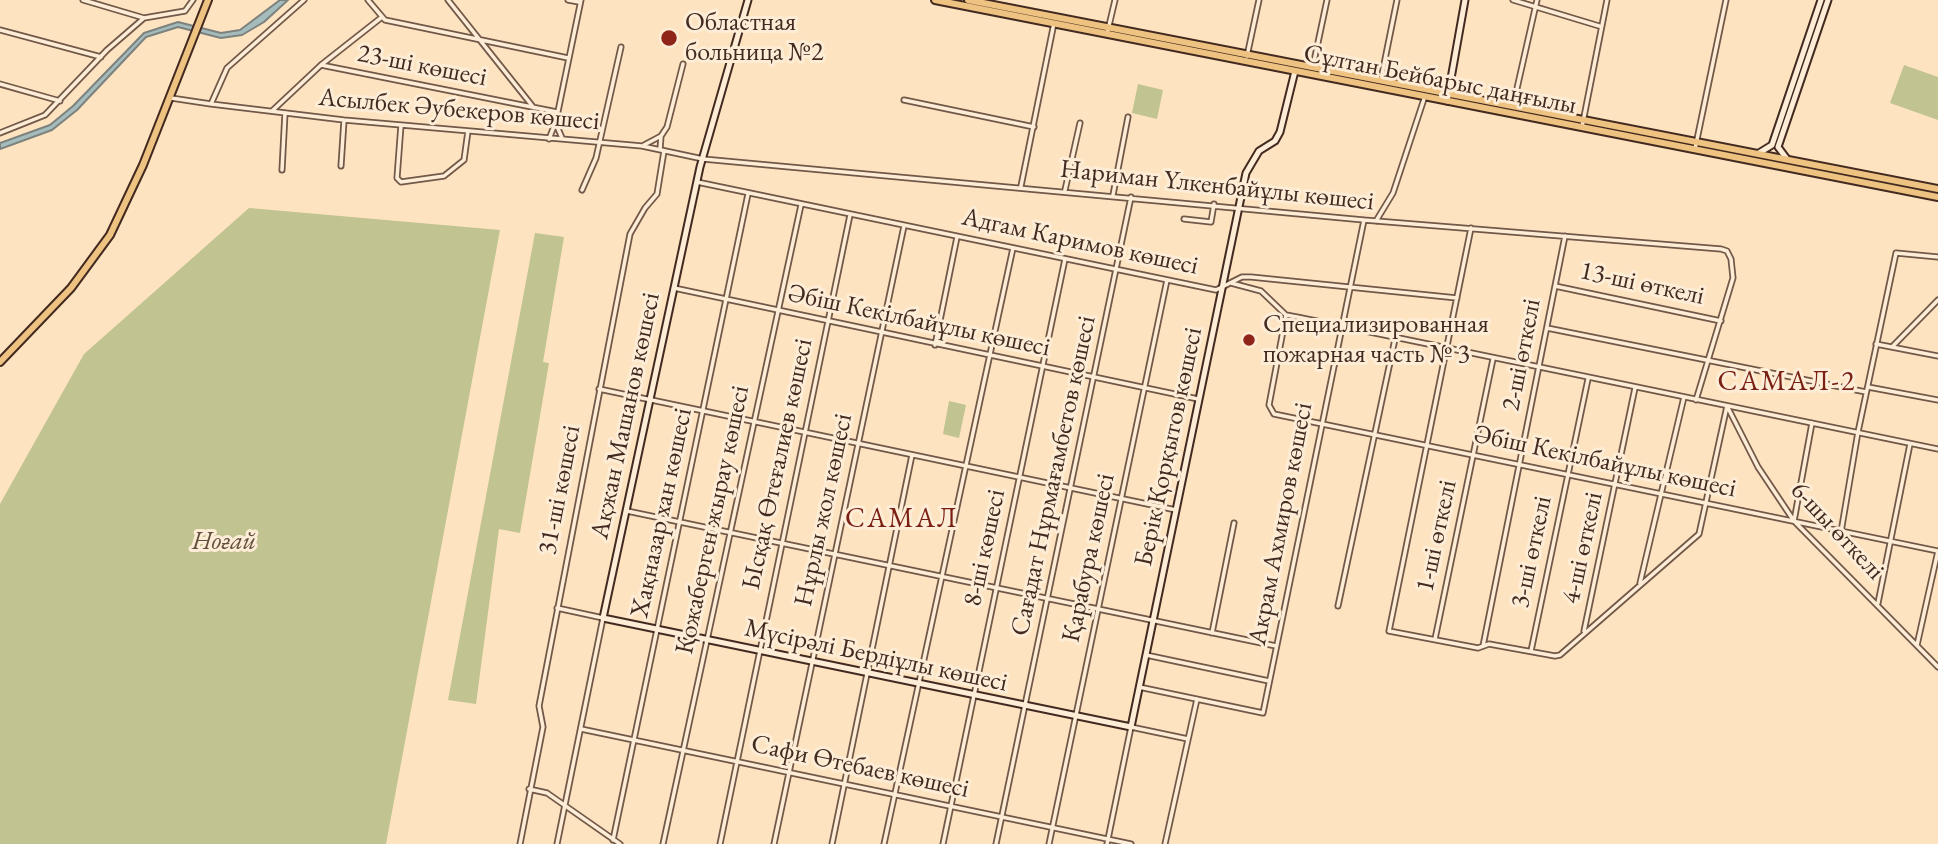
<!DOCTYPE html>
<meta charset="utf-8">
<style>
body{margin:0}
canvas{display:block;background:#fde3c0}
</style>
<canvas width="1938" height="844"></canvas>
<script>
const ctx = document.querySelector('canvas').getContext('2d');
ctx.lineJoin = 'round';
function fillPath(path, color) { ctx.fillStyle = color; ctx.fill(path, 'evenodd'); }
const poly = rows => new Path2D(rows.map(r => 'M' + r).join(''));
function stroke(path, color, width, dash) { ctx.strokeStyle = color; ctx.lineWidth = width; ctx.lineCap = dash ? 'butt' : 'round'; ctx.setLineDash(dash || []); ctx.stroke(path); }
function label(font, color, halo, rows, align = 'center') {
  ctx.font = font + ' "EB Garamond",serif'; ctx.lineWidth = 6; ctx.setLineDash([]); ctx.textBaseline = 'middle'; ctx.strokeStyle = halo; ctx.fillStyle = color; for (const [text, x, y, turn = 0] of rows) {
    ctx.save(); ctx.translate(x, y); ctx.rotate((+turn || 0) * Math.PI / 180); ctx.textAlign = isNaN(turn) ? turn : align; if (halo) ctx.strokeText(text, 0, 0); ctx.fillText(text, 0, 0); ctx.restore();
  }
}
const green = poly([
 [1904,65,1938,77,1938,120,1890,103],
 [1138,84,1163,90,1157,119,1132,113],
 [249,208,500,230,386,844,0,844,0,504,84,354],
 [535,233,564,237,543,362,549,363,520,533,499,529,476,704,448,700],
 [949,401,966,405,959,438,943,434]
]);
const water = poly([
 [280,0,288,0,264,22,242,35,221,38,178,27,146,37,77,110,52,130,0,149,0,143,50,125,73,106,144,33,178,22,221,33,240,30,280,0]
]);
const street = poly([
 [83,0,144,18],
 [368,0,385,20,568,58],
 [448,0,534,108],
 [568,0,579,2],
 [1513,0,1599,26],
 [0,30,101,57],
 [1107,34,1115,0],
 [1247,56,1259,0],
 [321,65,557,112],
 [1313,66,1327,0],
 [1381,79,1397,0],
 [0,84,60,101],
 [171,98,211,104,227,68,304,0],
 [904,100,1034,127],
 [211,104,344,120,642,146,703,159,1364,220,1721,249,1727,251,1731,259,1733,278,1696,400],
 [1513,106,1537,0],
 [272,111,321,65,382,17],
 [556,124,562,138],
 [401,125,397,178,401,182,444,176,464,160,468,131],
 [1582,127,1607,0],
 [0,133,45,115,107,50,144,18,185,11,193,0],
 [549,139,556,121,581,0],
 [644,145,661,136,667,127,683,64],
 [1695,149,1726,0],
 [660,150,661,136],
 [341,166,344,120],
 [282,170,285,113],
 [697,182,1216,290,1242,277,1251,277,1457,298],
 [1021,186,1054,23],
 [582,190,596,158,621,47],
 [1065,190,1080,123],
 [1113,195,1128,117],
 [1184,219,1211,222,1214,204],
 [1376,221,1393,193,1425,96],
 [1471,228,1389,631,1478,648,1489,644,1555,656,1560,655,1699,534,1727,406],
 [1231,283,1261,291,1286,315,1297,317,1938,449],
 [1555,286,1721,321],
 [674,288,1198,399],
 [1286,315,1269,405,1274,414,1938,551],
 [1547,328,1866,392],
 [1876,344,1938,356],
 [935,345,957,237],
 [1892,347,1938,300],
 [1868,387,1938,400],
 [599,389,1176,510],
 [1728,408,1758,467,1794,521,1938,667],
 [627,511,1276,646],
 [1794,521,1812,423],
 [1841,532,1858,432,1896,253,1938,257],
 [1640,583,1684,397],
 [1878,603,1910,444],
 [1338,606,1395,339],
 [557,608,603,618,557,844],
 [1584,631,1635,388],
 [1212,633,1234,523],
 [1435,639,1493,359],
 [1917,645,1938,551],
 [1483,646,1565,236],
 [1531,651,1588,379],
 [1146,655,1269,681],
 [1139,687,1263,713,1364,220],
 [581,729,1131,844],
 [529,789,547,793,620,844],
 [613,840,748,194],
 [520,844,543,727,539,706,630,234,645,208,657,194,664,151],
 [663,844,801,205],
 [720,844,850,215],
 [774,844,904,226],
 [832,844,912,455],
 [884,844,1013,248],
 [943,844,1065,259],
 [996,844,1131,197],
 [1049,844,1167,280],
 [1107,844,1131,727,1188,739],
 [1165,844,1197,699]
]);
const secondary = poly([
 [748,0,700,167,603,618,1131,727,1246,173,1259,151,1275,141,1280,132,1295,71],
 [1447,101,1465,0],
 [1759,153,1772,145,1821,0],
 [1787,159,1778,147,1828,0]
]);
const primary = poly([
 [935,0,1938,197],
 [968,0,1938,189],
 [0,362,71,288,110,235,143,165,208,0]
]);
const markers = [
 [669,38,9,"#8f2418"],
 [1249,340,7,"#8f2418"]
];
const poiNames = [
 ["Областная",685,23],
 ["больница №2",685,53],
 ["Специализированная",1263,325],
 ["пожарная часть № 3",1263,355]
];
const streetNames = [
 ["23-ші көшесі",422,66,11],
 ["Сұлтан Бейбарыс даңғылы",1440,80,11],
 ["Асылбек Әубекеров көшесі",459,110,5],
 ["Нариман Үлкенбайұлы көшесі",1217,186,6],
 ["Адгам Каримов көшесі",1080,242,12],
 ["13-ші өткелі",1642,284,12],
 ["Әбіш Кекілбайұлы көшесі",919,321,12],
 ["2-ші өткелі",1522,355,-79],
 ["Ақжан Машанов көшесі",626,416,-78],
 ["Берік Қорқытов көшесі",1169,447,-78],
 ["Әбіш Кекілбайұлы көшесі",1605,462,12],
 ["Ысқақ Өтеғалиев көшесі",778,464,-78],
 ["Сағадат Нұрмағамбетов көшесі",1054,476,-78],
 ["31-ші көшесі",560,490,-79],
 ["Нұрлы жол көшесі",824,510,-78],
 ["Хақназар хан көшесі",662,513,-78],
 ["Қожаберген жырау көшесі",713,520,-78],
 ["Акрам Ахмиров көшесі",1281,524,-79],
 ["6-шы өткелі",1837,531,47],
 ["1-ші өткелі",1437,536,-78],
 ["8-шi көшесi",985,548,-78],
 ["4-ші өткелі",1583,548,-78],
 ["3-ші өткелі",1532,552,-78],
 ["Қарабура көшесі",1089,558,-78],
 ["Мүсірәлі Бердіұлы көшесі",876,656,12],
 ["Сафи Өтебаев көшесі",860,767,12]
];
const parkNames = [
 ["Ноғай",224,542]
];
const neighbourhoodNames = [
 ["САМАЛ-2",1787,382],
 ["САМАЛ",902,519]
];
fillPath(green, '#c1c391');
fillPath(water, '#a4bcbc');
stroke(water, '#7d827e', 2);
stroke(street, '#725849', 7);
stroke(secondary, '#432a21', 9);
stroke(primary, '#432a21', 10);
stroke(street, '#feedd6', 3.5);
stroke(secondary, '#feedd6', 5);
stroke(primary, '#eec280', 6);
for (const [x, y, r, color] of markers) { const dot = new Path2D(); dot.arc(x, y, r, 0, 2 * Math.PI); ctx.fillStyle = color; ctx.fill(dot); stroke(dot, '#feedd6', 2.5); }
label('26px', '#432a21', '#feedd6', poiNames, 'left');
label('26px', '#432a21', '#feedd6', streetNames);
label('italic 26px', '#62503d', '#feedd6', parkNames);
ctx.letterSpacing = '2px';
label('28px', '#7a1f14', '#feedd6', neighbourhoodNames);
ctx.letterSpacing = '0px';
</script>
